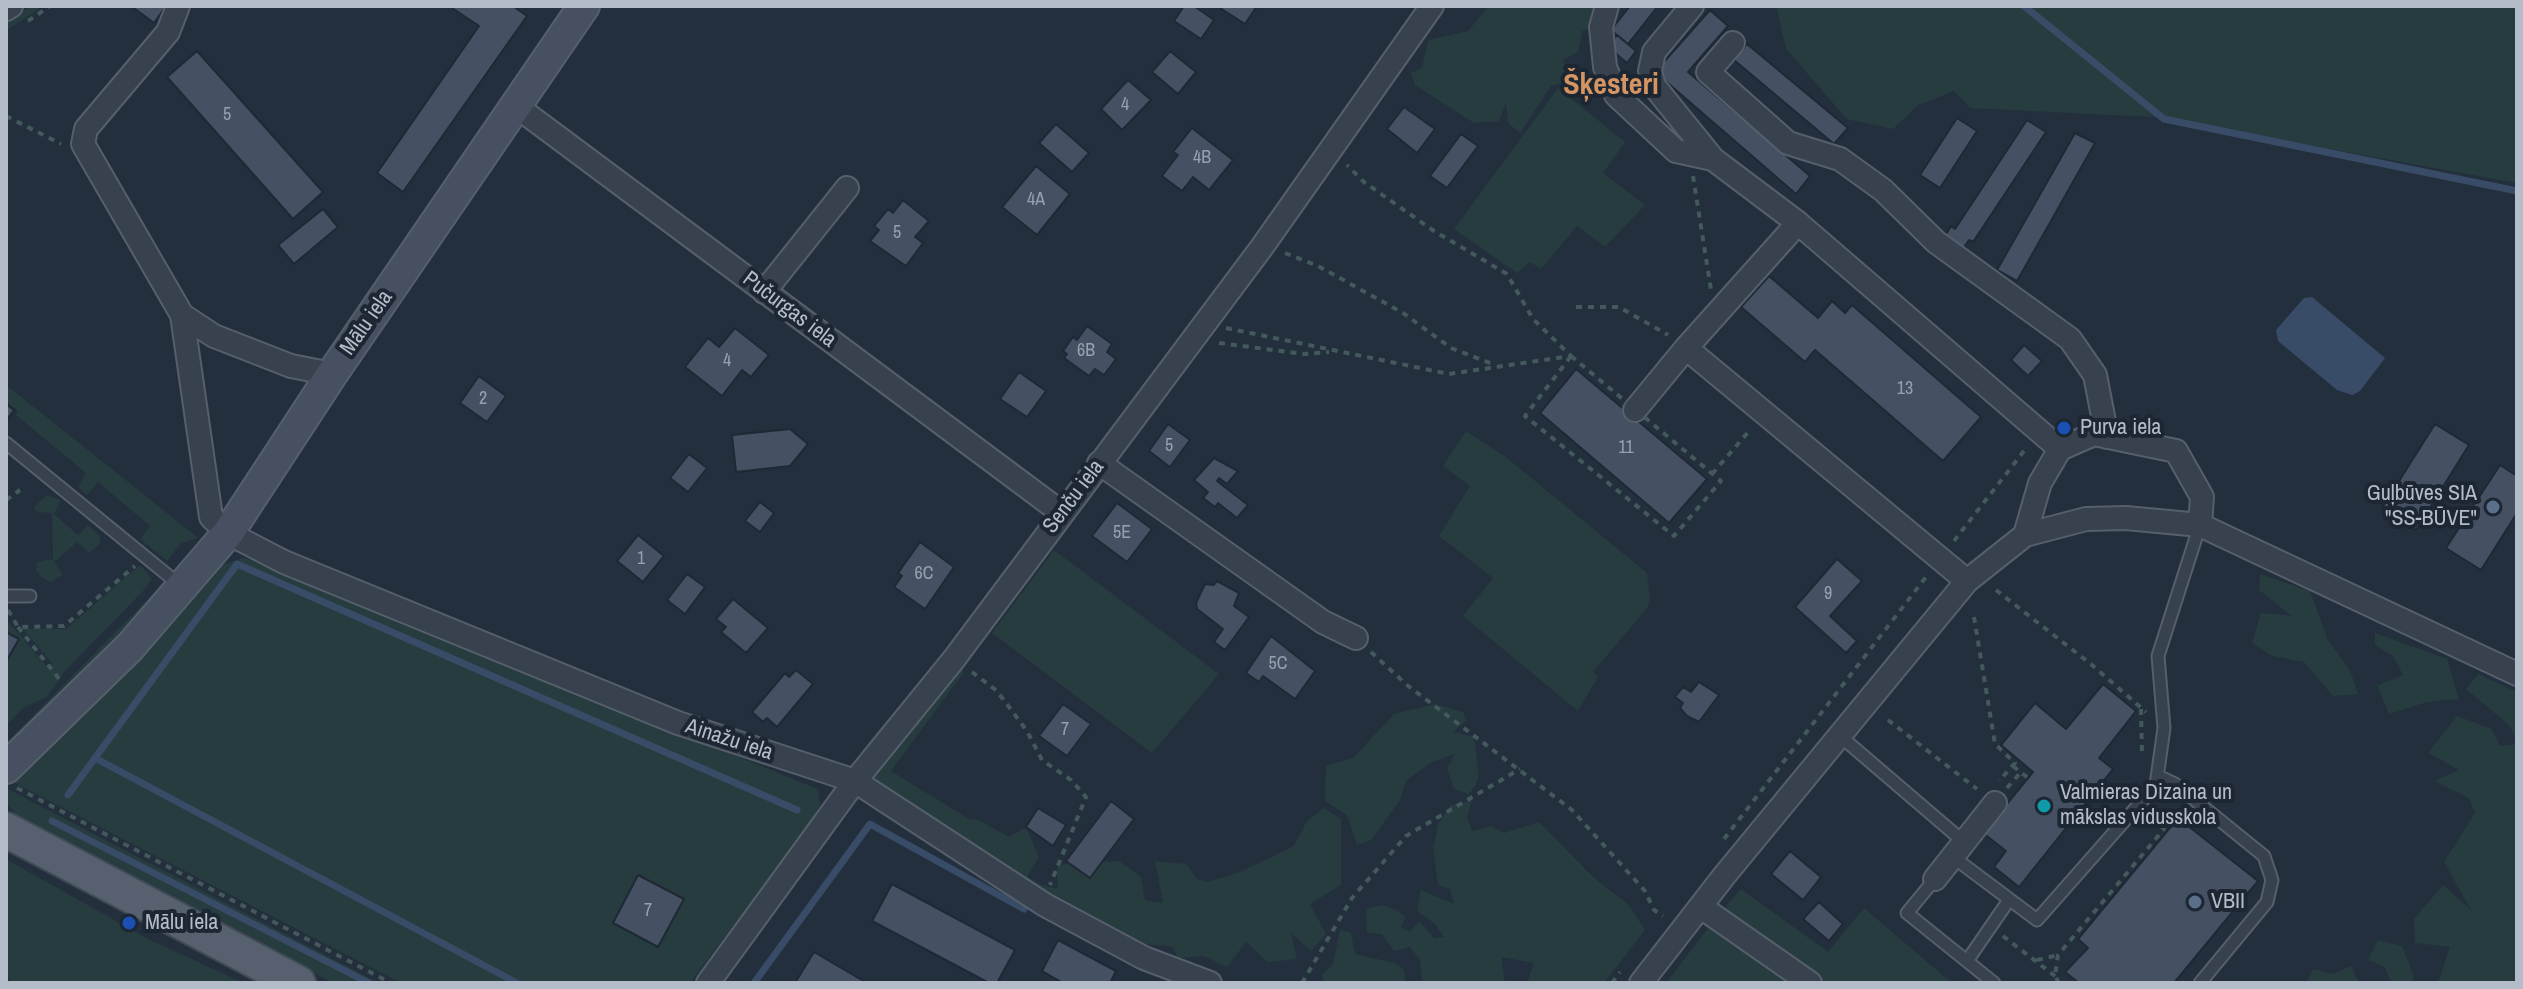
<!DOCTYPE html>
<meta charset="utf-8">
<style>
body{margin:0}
#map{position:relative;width:2523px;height:989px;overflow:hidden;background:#242f3e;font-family:"Archivo Narrow",sans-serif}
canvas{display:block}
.frame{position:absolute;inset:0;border:8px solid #b4bcc9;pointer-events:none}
</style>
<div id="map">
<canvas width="2523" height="989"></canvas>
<div class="frame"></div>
</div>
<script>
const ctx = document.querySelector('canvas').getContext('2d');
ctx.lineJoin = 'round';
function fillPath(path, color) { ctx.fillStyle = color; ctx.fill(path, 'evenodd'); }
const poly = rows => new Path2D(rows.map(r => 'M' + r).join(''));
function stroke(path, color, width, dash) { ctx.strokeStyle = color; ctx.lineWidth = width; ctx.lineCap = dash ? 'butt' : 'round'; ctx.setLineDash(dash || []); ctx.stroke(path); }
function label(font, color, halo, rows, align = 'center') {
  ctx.font = font + ' "Archivo Narrow",sans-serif'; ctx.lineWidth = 8; ctx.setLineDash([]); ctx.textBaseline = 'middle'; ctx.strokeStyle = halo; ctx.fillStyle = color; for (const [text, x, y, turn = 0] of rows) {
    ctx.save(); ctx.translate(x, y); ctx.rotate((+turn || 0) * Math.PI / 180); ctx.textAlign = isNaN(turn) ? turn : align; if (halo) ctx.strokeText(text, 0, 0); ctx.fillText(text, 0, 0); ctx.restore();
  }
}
const green = poly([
 [31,6,43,6,6,31,6,22],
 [1489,6,1598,6,1593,28,1582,31,1578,52,1563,60,1569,82,1551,86,1520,133,1508,123,1506,103,1499,121,1474,123,1415,85,1411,73,1422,68,1428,40,1468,31],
 [1776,6,2517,6,2517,183,2153,117,1970,108,1954,91,1917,106,1893,129,1847,119,1786,49],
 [1558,88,1625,142,1603,173,1645,205,1605,247,1577,226,1541,269,1530,262,1517,273,1454,229],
 [6,385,137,489,198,538,181,543,167,561,140,539,150,526,98,482,87,495,78,487,86,473,16,415,18,411,6,402],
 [1466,431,1507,458,1647,573,1650,599,1647,608,1593,672,1598,677,1578,711,1463,616,1493,578,1439,536,1470,486,1443,466],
 [47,495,61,500,54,514,78,535,88,525,100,536,100,544,89,553,77,542,54,562,63,575,51,582,41,577,36,570,37,562,53,559,52,513,37,512,34,507],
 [1054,550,1219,674,1152,753,992,633],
 [243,558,260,562,818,789,820,805,814,819,690,983,401,983,11,781,217,567],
 [140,565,152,579,143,591,65,671,47,697,23,708,6,726,6,662,18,639,6,632,6,619,47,667,52,663,23,629,66,629],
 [2260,574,2310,591,2328,640,2350,670,2358,694,2333,696,2304,662,2272,656,2252,643,2261,613,2292,616,2259,590],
 [158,589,155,600,6,751,6,743],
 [2375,633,2447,659,2459,699,2427,702,2389,714,2377,686,2403,675,2393,656,2375,645],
 [952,643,964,672,891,771,969,819,978,820,1009,837,1026,827,1039,857,1027,877,1042,885,1058,889,1057,865,1119,861,1141,877,1145,900,1163,903,1155,861,1186,864,1197,879,1207,882,1240,872,1294,846,1307,821,1324,808,1341,819,1341,885,1310,904,1326,934,1311,951,1291,933,1297,959,1268,962,1246,942,1227,967,1204,956,1178,958,1173,947,1137,943,877,801,862,750,902,702,933,701,935,666],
 [2478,674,2517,692,2517,740,2509,725,2466,689],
 [1435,704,1463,712,1466,721,1453,732,1474,737,1479,775,1475,787,1468,794,1454,789,1447,768,1455,754,1430,763,1406,781,1400,800,1371,840,1357,845,1347,815,1325,801,1326,766,1353,758,1394,714],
 [2457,716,2492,729,2500,746,2517,744,2517,983,2438,983,2450,947,2415,943,2414,919,2443,885,2471,910,2444,862,2475,813,2469,798,2434,781,2459,770,2428,753],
 [8,789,379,983,333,983,22,822,6,802],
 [1472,800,1467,818,1472,831,1491,826,1504,833,1539,822,1593,877,1629,905,1645,930,1604,983,1527,983,1534,963,1501,957,1505,983,1422,983,1420,960,1410,947,1394,951,1382,934,1367,933,1366,909,1382,905,1397,910,1405,917,1401,927,1410,932,1419,921,1434,938,1444,937,1435,924,1417,911,1421,890,1454,904,1450,889,1438,885,1433,850,1438,824,1450,806],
 [6,859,148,939,244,983,10,983,6,970],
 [1741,889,1828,952,1864,908,1952,983,1826,983,1721,912],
 [1708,928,1794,983,1666,983],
 [1340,930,1351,933,1355,954,1395,963,1404,970,1405,983,1324,982,1322,975,1333,964],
 [2378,940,2402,946,2414,976,2412,983,2391,983,2385,967,2368,960],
 [2351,966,2359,983,2306,983,2313,969,2333,974]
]);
const water = poly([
 [2312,297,2385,358,2360,391,2352,395,2337,390,2278,341,2276,330,2304,298]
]);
const stream = poly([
 [2024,6,2164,119,2517,191],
 [95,758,517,983],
 [68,795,237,564,797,810],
 [52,821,369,983],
 [754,983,870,824,1024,909]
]);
const building = poly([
 [131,6,166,6,154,23,131,6],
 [449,6,513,6,527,16,403,192,377,173,479,26,449,6],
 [1184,6,1194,6,1214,20,1201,39,1174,21,1184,6],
 [1217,6,1257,6,1245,24,1217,6],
 [1630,6,1658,6,1628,44,1611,30,1630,6],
 [1710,10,1728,26,1688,72,1810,176,1796,194,1655,72,1710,10],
 [1617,35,1636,51,1627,63,1608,47,1617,35],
 [1747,44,1848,128,1834,144,1734,60,1747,44],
 [197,51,323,192,293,219,167,77,197,51],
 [1170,51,1196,72,1178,94,1152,72,1170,51],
 [1128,80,1151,100,1122,130,1101,109,1128,80],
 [1404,107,1435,129,1417,153,1387,129,1404,107],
 [1957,118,1977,131,1940,188,1920,175,1957,118],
 [2027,120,2046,132,1973,242,1969,240,1960,253,1942,241,1951,226,1955,229,2027,120],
 [1056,124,1089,153,1072,172,1039,143,1056,124],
 [1192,128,1233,160,1209,190,1193,177,1182,191,1162,176,1178,155,1173,152,1192,128],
 [2075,133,2095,143,2017,281,1997,270,2075,133],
 [1461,134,1478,146,1447,188,1430,176,1461,134],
 [1036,166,1070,194,1037,235,1002,207,1036,166],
 [903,200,929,221,915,237,923,243,906,266,870,241,879,230,874,226,888,209,893,213,903,200],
 [323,209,338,227,294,264,278,245,323,209],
 [1769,276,1818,318,1832,301,1845,313,1852,305,1981,417,1943,461,1815,350,1805,362,1741,307,1769,276],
 [1087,326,1112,344,1107,352,1116,359,1104,375,1095,369,1089,376,1064,358,1067,354,1063,351,1073,337,1077,340,1087,326],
 [735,328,769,355,751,377,742,370,722,396,685,367,708,338,719,347,735,328],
 [2024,345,2042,361,2028,376,2011,360,2024,345],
 [1576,369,1707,479,1669,523,1540,413,1576,369],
 [1019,372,1046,391,1027,417,1000,399,1019,372],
 [479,376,506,396,487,422,460,403,479,376],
 [6,404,14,410,6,421,6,404],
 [1168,424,1190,440,1170,467,1149,451,1168,424],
 [2435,424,2469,445,2416,530,2382,508,2435,424],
 [790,429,808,444,790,466,736,472,732,435,790,429],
 [689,454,707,468,688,492,670,478,689,454],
 [1214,458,1238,471,1227,484,1219,478,1217,481,1248,505,1237,518,1218,503,1215,507,1203,498,1208,492,1194,480,1214,458],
 [2500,465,2517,476,2517,513,2481,570,2446,548,2500,465],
 [760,502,774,513,760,532,745,521,760,502],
 [1117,503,1152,529,1127,562,1092,536,1117,503],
 [638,535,664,556,643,582,617,561,638,535],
 [920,542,954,567,925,609,894,587,902,576,898,573,920,542],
 [1837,559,1862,581,1830,616,1857,641,1846,653,1795,607,1837,559],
 [687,574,705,587,685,614,667,600,687,574],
 [1217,581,1239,593,1234,606,1249,617,1225,650,1214,642,1223,629,1197,609,1196,603,1205,584,1214,585,1217,581],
 [733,599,768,628,746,653,721,632,726,627,716,619,733,599],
 [6,632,19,639,6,662,6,632],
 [1271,636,1315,671,1295,699,1263,676,1259,682,1246,673,1271,636],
 [796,670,813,684,777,727,767,718,763,722,752,712,785,673,789,677,796,670],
 [1699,682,1719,695,1699,722,1687,716,1680,708,1683,703,1675,697,1683,687,1691,692,1699,682],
 [2103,684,2136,711,2099,758,2113,769,2019,887,1994,867,2006,851,1983,833,2033,772,2001,745,2035,703,2066,729,2103,684],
 [1063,704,1091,724,1067,756,1039,736,1063,704],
 [1111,801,1134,819,1090,878,1066,861,1111,801],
 [1038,808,1066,825,1053,846,1026,827,1038,808],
 [2178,818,2258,881,2174,983,2079,983,2065,972,2088,948,2078,939,2178,818],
 [1790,851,1821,877,1803,900,1771,874,1790,851],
 [638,875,684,899,658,947,613,923,638,875],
 [892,884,1015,950,997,983,989,983,872,921,892,884],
 [1819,902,1843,924,1829,941,1803,919,1819,902],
 [1058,940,1116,971,1110,983,1063,983,1042,971,1058,940],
 [814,952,867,983,795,983,814,952]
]);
const path = poly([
 [28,21,50,6],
 [6,116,61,144],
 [1693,176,1711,290],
 [1285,253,1318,266,1403,313,1451,348,1495,365],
 [1576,307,1619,307,1668,335],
 [1226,328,1449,374,1571,356,1533,319,1507,274,1434,231,1364,182,1347,165],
 [1219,343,1304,354,1329,352],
 [1571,356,1721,481,1674,536,1525,416,1571,356],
 [1712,474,1750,430],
 [6,500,20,490],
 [1954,541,2027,447],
 [1996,590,2092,665,2146,712],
 [8,610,18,627,64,626,135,566],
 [1974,617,1995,744,2015,763,1999,781],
 [18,627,60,680],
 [1371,652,1407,685,1572,810,1645,891,1654,910,1663,916],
 [972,672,997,691,1027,731,1042,760,1071,780,1086,797,1050,885],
 [2141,709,2142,754],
 [1888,720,1977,789],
 [2013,766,2028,778],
 [17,788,391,983],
 [2007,788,2021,772],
 [1724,839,1929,573],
 [2003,936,2055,976],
 [2037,960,2058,955],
 [1302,983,1352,898,1406,836,1520,769],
 [1612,983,1620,972],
 [2059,983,2055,976,2058,955,2164,829,2149,815]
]);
const lane = poly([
 [6,443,181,586],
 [6,596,30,596],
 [1839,735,1964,842],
 [2158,776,2175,784,2264,856,2272,880,2267,902,2200,983],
 [1953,857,2037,920,2156,785,2164,728,2158,656,2200,525],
 [1935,879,1907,913,1994,983],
 [1967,961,2009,900]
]);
const street = poly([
 [178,6,168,32,86,129,83,144,182,315,214,336,291,366,332,374],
 [1607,6,1601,27,1605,67,1616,95,1676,151,1713,159],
 [1692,6,1654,52,1650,71,1654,86,1713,159,1798,223,2060,449],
 [6,9,11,6],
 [1733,43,1708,72,1788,143,1840,159,1883,190,1936,242,2070,339,2095,375,2107,437],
 [516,106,1062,513],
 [1798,223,1686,348,1967,581],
 [764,292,847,188],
 [182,315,211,517,228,533,284,562,678,723,855,781,1045,905,1144,958,1210,983],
 [1635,410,1686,348],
 [1099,463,1323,622,1356,638],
 [2025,535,2040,483,2060,449,2094,434,2176,451,2202,497,2200,525],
 [1935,879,1995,803],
 [1701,907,1810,983],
 [708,983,855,781,954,659,1262,247,1432,6],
 [1641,983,1724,876,1967,581,2025,535,2086,519,2126,518,2200,525,2517,674]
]);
const secondary = poly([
 [6,768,130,647,228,533,332,374,584,6]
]);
const primary = poly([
 [6,830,298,983]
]);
const markers = [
 [2064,428,8,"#1a4fb4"],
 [2493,507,8,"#5c6f8a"],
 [2044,806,8,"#0f9aa8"],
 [2195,902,8,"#5c6f8a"],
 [129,923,8,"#1a4fb4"]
];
const numberNames = [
 ["4",1125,105],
 ["5",227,115],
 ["4B",1202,158],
 ["4A",1036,200],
 ["5",897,233],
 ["6B",1086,351],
 ["4",727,361],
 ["13",1905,389],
 ["2",483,399],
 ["5",1169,446],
 ["11",1626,448],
 ["5E",1122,533],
 ["1",641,559],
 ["6C",924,574],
 ["9",1828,594],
 ["5C",1278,664],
 ["7",1065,730],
 ["7",648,911]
];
const streetNames = [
 ["Pučurgas iela",789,310,37],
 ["Mālu iela",367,323,-55],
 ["Senču iela",1074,497,-53],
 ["Ainažu iela",729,740,18]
];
const poiNames = [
 ["Purva iela",2080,428],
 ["Guļbūves SIA",2477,494,"right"],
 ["\"SS-BŪVE\"",2477,519,"right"],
 ["Valmieras Dizaina un",2060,793],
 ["mākslas vidusskola",2060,818],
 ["VBII",2211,902],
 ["Mālu iela",145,923]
];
const districtNames = [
 ["Šķesteri",1611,86]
];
fillPath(green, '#263c3f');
fillPath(water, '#394c67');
stroke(stream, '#394c67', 7);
fillPath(building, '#455162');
stroke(building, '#1f2835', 2);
stroke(lane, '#565f6c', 15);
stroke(street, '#565f6c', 26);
stroke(secondary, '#565f6c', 34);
stroke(primary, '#414a57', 38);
stroke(path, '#44595c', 4, [6, 6]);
stroke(lane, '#38414e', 11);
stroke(street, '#38414e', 22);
stroke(secondary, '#465061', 30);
stroke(primary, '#56606e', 34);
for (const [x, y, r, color] of markers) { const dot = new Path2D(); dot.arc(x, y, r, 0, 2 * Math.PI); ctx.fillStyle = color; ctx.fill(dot); stroke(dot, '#1d2633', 3); }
label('18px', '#98a1af', null, numberNames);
label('22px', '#b4bcc9', '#1d2633', streetNames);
label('22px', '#b4bcc9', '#1d2633', poiNames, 'left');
label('bold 30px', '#d59563', '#1d2633', districtNames);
</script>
